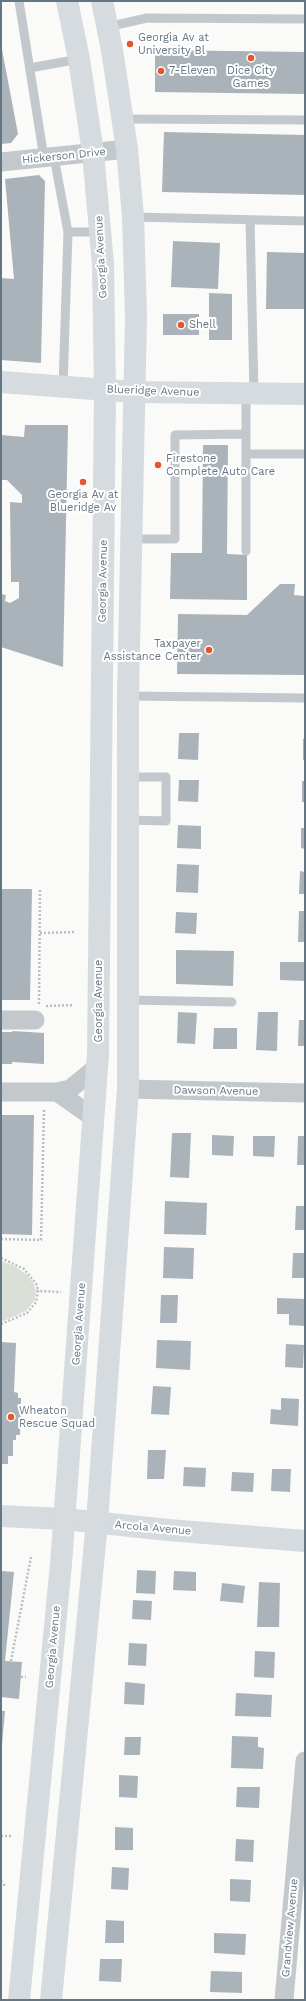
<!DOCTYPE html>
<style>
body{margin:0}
#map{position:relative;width:306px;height:2001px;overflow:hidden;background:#fafaf8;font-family:"Work Sans",sans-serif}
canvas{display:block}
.frame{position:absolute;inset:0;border:2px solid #657683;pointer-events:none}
</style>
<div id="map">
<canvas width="306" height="2001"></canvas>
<div class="frame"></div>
</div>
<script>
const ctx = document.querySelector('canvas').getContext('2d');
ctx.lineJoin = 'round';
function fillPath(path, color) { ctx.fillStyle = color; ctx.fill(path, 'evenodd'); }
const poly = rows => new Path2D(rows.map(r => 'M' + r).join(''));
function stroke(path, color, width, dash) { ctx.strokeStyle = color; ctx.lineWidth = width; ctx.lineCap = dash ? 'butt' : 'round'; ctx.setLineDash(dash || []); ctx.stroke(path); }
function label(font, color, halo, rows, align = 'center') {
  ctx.font = font + ' "Work Sans",sans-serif'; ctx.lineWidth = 4; ctx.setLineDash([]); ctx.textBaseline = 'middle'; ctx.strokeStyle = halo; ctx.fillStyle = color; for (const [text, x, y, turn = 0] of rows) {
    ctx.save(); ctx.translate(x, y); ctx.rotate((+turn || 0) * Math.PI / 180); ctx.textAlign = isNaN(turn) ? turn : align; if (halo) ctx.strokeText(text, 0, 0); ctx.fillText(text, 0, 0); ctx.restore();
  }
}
const green = poly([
 [1,1261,15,1266,27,1275,34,1284,36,1294,34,1301,26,1311,1,1322]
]);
const building = poly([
 [1,44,18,134,11,143,1,144],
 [155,50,305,52,305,94,155,92],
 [164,132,305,135,305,195,162,192],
 [39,175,45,181,41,363,1,360,1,278,14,279,5,179],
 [173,241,220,243,218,289,171,287],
 [267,252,305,253,305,309,266,309],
 [209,293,232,294,232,340,209,340],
 [163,314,199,314,199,335,163,335],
 [25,425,68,425,63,667,1,647,1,594,6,595,5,601,10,603,19,598,19,582,11,582,10,502,22,503,22,495,7,480,1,480,1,435,24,437],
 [203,445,228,445,227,554,247,555,247,600,170,599,171,553,202,553],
 [280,584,295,584,294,595,305,596,305,675,177,674,178,614,247,615],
 [179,733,199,733,198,760,178,759],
 [303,739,305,739,305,760,303,760],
 [179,780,199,780,198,802,178,801],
 [302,781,305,781,305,802,302,802],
 [178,825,201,826,201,849,177,848],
 [301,828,305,828,305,849,301,848],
 [177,864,199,865,198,893,176,892],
 [300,871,305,872,305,894,299,894],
 [1,889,32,889,30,1000,1,1000],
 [299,911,305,911,305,942,298,942],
 [176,912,197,913,196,934,175,933],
 [176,950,234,951,233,986,176,984],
 [280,962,305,962,305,981,280,980],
 [178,1012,197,1013,195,1044,177,1043],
 [258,1012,278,1012,277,1051,256,1050],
 [299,1020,305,1020,305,1046,298,1046],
 [214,1028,237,1028,237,1049,213,1049],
 [13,1031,44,1033,44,1064,12,1062,12,1064,1,1064,1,1032,12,1032],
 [1,1115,34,1115,32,1235,1,1234],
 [172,1133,191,1133,189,1178,170,1177],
 [212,1135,234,1136,233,1156,212,1155],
 [253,1136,275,1136,274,1157,253,1156],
 [298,1136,305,1136,305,1165,297,1165],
 [165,1201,207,1203,206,1235,164,1234],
 [296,1206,305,1206,305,1230,295,1230],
 [164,1247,194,1248,193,1279,163,1278],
 [293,1253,305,1253,305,1278,292,1278],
 [161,1295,178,1295,177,1323,160,1323],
 [277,1298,305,1299,305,1326,289,1325,289,1314,277,1314],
 [157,1340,191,1341,190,1370,156,1368],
 [1,1342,16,1343,14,1392,18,1393,18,1398,21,1398,20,1435,16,1435,16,1440,13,1440,13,1456,8,1456,8,1464,1,1464],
 [286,1344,304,1345,303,1368,285,1367],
 [153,1386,171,1387,169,1415,151,1414],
 [281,1398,299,1399,298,1426,270,1424,271,1409,281,1410],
 [148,1450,166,1450,164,1479,147,1479],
 [184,1467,206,1468,205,1487,183,1486],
 [272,1469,291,1469,290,1492,271,1491],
 [232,1472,254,1473,253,1492,231,1491],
 [137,1570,156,1571,155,1594,136,1593],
 [1,1571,14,1572,5,1661,22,1662,19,1699,1,1697],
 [174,1571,196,1572,196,1591,173,1590],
 [259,1582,280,1583,279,1627,257,1627],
 [222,1583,245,1586,243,1603,220,1601],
 [133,1600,152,1601,151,1620,132,1619],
 [129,1643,147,1644,146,1666,128,1665],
 [255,1651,275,1652,274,1678,254,1677],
 [125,1682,145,1684,144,1705,124,1704],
 [236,1693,272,1695,271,1717,235,1716],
 [1,1711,5,1711,2,1745,1,1745],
 [232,1736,258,1737,258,1747,264,1748,263,1769,231,1768],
 [125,1737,141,1737,140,1755,124,1755],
 [119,1775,138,1776,137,1798,119,1797],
 [237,1787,260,1787,259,1808,236,1807],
 [115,1827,133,1828,133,1850,115,1850],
 [236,1839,254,1840,253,1862,235,1861],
 [112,1867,129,1868,128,1890,111,1889],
 [230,1879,251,1880,250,1902,230,1901],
 [106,1920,124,1921,124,1943,105,1943],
 [214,1933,246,1934,245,1955,214,1953],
 [100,1959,122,1959,121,1982,99,1981],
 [211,1971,242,1972,242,1993,210,1992]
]);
const path = poly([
 [40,933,75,932],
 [39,1004,40,889],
 [46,1006,74,1005],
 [1,1239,41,1240,44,1109],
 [1,1258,24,1269,37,1285,38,1291,36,1291],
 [1,1324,27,1313,36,1302,38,1291,61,1292],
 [11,1661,31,1557],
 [21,1677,26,1677],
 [1,1836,11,1836],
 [1,1881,5,1886]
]);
const lane = poly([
 [19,1,44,158],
 [107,27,147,18,305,19],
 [30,68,79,59],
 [124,119,305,120],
 [54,157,68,232,63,387],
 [133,217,305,221],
 [250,220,254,393],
 [68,232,100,232],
 [246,454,246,394],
 [130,539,175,539,175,435,246,434],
 [246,551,246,454,305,454],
 [128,696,305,698],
 [128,777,166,777,166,821,128,820],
 [129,1000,232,1002]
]);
const street = poly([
 [1,162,127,149],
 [1,1020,35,1020],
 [128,1089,305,1093],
 [1,1092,57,1092,70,1089,97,1067],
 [57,1092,94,1118],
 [284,2000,305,1761]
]);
const secondary = poly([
 [1,382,134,392,305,394],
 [1,1516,64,1519,168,1530,305,1541]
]);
const primary = poly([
 [19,2000,61,1564,98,1054,105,390,103,264,93,153,79,59,67,1],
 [51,2000,97,1522,128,1089,128,696,136,316,133,217,127,149,112,50,102,1]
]);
const markers = [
 [130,44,4,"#e4572e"],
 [251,58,4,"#e4572e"],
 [161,71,4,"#e4572e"],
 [181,325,4,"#e4572e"],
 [158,465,4,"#e4572e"],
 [83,482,4,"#e4572e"],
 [209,650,4,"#e4572e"],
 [11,1417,4,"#e4572e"]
];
const poiNames = [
 ["Georgia Av at",138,38],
 ["University Bl",138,51],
 ["7-Eleven",169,71],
 ["Dice City",251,71,"center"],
 ["Games",251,84,"center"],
 ["Shell",189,325],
 ["Firestone",166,459],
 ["Complete Auto Care",166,472],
 ["Georgia Av at",83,495,"center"],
 ["Blueridge Av",83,508,"center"],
 ["Taxpayer",201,644,"right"],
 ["Assistance Center",201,657,"right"],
 ["Wheaton",19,1411],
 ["Rescue Squad",19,1424]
];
const streetNames = [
 ["Hickerson Drive",64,156,-6],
 ["Georgia Avenue",101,257,-93],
 ["Blueridge Avenue",153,391,2],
 ["Georgia Avenue",103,581,-89],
 ["Georgia Avenue",99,1001,-90],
 ["Dawson Avenue",216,1091,1],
 ["Georgia Avenue",79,1324,-86],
 ["Arcola Avenue",153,1528,5],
 ["Georgia Avenue",53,1647,-85],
 ["Grandview Avenue",290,1928,-85]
];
fillPath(green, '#dadfd7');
fillPath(building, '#aab3b9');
stroke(path, '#bbbfc2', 2.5, [2, 2]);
stroke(lane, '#c3c8cc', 9);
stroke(street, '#c3c8cc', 19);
stroke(secondary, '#d6dbdf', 22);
stroke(primary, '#d6dbdf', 22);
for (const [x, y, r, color] of markers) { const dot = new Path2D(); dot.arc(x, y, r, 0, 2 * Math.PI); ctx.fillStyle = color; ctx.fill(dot); stroke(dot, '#fff', 1.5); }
label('11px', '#657683', '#fff', poiNames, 'left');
label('11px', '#657683', '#fff', streetNames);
</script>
